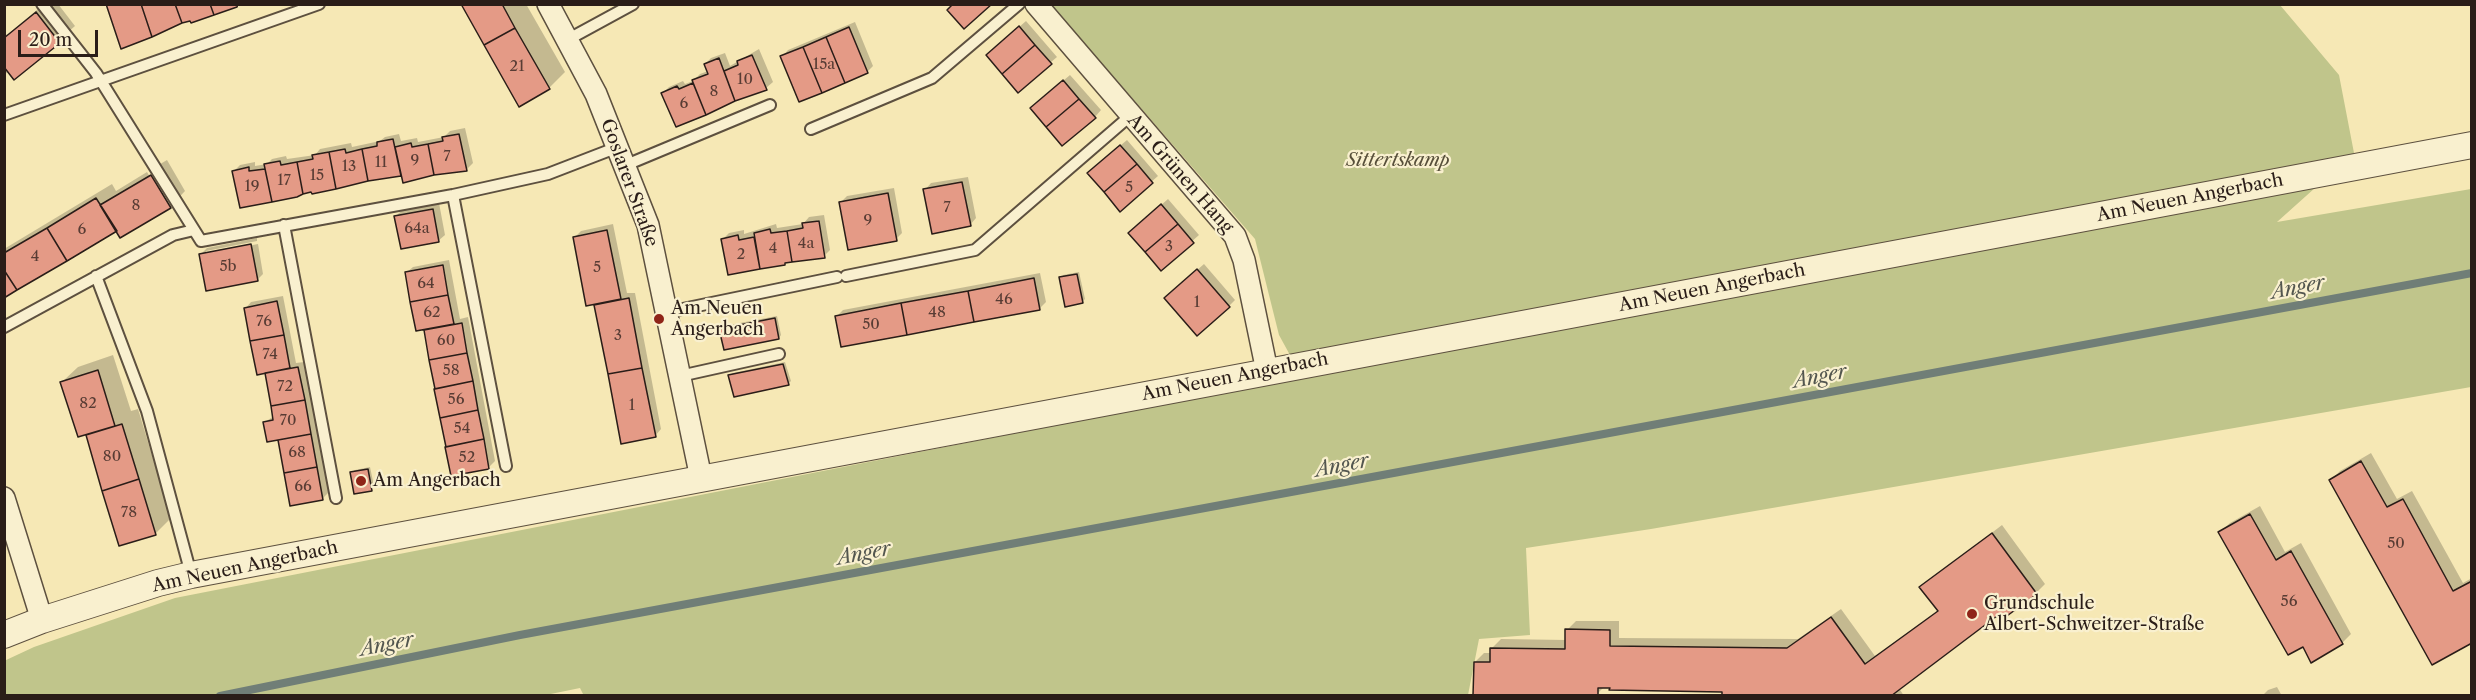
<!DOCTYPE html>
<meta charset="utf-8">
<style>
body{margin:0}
#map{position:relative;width:2476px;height:700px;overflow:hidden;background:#f6e8b5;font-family:"Libre Caslon Text",serif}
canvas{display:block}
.frame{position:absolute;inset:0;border:6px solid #2a1d18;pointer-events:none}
.scale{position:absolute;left:18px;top:30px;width:80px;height:27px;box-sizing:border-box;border:3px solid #2a1d18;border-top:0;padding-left:8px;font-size:18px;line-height:21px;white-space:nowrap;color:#2a1d18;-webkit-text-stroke:4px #f9f0cf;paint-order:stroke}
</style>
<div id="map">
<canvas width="2476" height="700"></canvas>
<div class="frame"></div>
<div class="scale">20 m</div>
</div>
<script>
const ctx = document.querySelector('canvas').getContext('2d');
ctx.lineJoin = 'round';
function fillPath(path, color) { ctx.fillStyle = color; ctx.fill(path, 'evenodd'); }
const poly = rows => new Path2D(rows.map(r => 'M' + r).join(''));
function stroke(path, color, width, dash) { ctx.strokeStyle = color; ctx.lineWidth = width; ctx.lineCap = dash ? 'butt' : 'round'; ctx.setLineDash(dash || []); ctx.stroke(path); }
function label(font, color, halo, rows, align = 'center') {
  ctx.font = font + ' "Libre Caslon Text",serif'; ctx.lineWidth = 4.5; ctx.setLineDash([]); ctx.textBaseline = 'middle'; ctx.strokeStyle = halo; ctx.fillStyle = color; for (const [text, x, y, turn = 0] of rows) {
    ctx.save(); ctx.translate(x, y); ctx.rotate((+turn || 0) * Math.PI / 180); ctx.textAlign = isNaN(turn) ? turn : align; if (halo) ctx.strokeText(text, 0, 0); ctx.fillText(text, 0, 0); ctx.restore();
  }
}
const green = poly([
 [1051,5,2280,5,2339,75,2354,153,2277,222,2471,189,2471,387,1651,529,1526,548,1530,635,1479,639,1468,695,584,696,580,688,541,696,5,696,4,661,34,647,175,598,1302,377,1279,335,1255,239]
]);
const shadow = poly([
 [44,4,58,4,75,26,15,78,9,71,4,75,4,32,7,35],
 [462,4,526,4,565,72,549,88,520,105],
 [1026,21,1057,57,1050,63,994,49],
 [855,22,873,66,867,72,782,57,788,50],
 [759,49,773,82,766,88,745,97,743,95,677,125,663,93,669,87,683,81,685,84,693,81,700,74,708,71,705,64,711,58,725,53,730,66],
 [1070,75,1101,110,1095,117,1038,102],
 [465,128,473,163,467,169,402,174,362,180,360,183,313,193,312,190,297,196,241,207,233,172,240,165,255,162,255,166,267,164,272,159,286,156,287,159,315,155,320,149,351,143,352,147,380,141,385,137,399,134,401,141,417,138,418,142,444,137,450,131],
 [1127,140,1158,176,1120,209,1095,167],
 [167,160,185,191,170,207,117,229,4,296,4,249,112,184,116,191,147,172,167,205,171,205,150,170],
 [968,177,976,218,970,225,925,190,931,183],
 [894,188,902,233,896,239,840,203,847,196],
 [1168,199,1199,235,1161,269,1136,227],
 [439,203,445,235,438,241,396,216,402,210],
 [824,215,830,250,824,256,787,261,784,264,729,274,723,239,729,233,744,230,744,234,776,224,777,228,803,224,809,217],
 [613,224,627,293,635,293,661,429,655,436,622,442,595,303,575,237,581,231],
 [257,238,257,241,206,251,206,254,258,244,263,274,257,280,201,254,207,248],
 [449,260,460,319,468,317,495,461,488,468,452,474,425,328,406,273,413,267],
 [1204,264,1235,300,1229,306,1172,292],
 [1079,272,1085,299,1082,302,1061,278,1063,275],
 [1040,273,1046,302,1040,308,837,316,843,310],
 [283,296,296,363,304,362,329,492,322,499,265,422,274,416,266,372,245,309,251,302],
 [777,316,781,335,779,338,721,329,724,326],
 [113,355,131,411,138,409,171,518,156,533,120,544,87,433,62,382,78,367],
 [785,362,791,381,788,384,730,375,733,373],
 [2371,453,2397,499,2412,491,2463,583,2472,578,2472,641,2331,480,2340,471],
 [370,467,374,486,371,489,352,472,355,470],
 [2260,506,2285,552,2301,543,2351,634,2342,643,2220,532,2230,523],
 [2002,525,2045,584,2036,593,1997,614,1899,688,1904,696,1724,696,1724,690,1611,686,1605,686,1597,694,1475,662,1484,653,1491,653,1491,649,1501,639,1567,640,1567,630,1576,621,1619,621,1619,638,1798,639,1841,609,1875,656,1939,610,1921,587],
 [2277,687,2282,696,2262,696,2268,690]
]);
const stream = poly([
 [220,696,520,635,2472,273]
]);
const building = poly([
 [106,4,141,4,152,37,121,49,106,4],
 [141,4,175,4,182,23,152,37,141,4],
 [175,4,210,4,214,15,191,23,190,21,182,23,175,4],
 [210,4,238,4,237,7,214,15,210,4],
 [461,4,502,4,515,28,484,45,461,4],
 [953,4,992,4,964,29,947,10,953,4],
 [36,12,60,43,14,80,4,67,4,38,36,12],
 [1019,26,1035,45,1002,74,986,55,1019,26],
 [849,27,868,73,845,83,826,37,849,27],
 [515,28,550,89,519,107,484,45,515,28],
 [826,37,845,83,822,93,803,47,826,37],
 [1035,45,1052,64,1018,93,1002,74,1035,45],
 [803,47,822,93,799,102,780,56,803,47],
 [752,55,767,90,735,101,724,71,738,65,737,61,752,55],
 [719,58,735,101,706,115,692,80,708,74,704,64,719,58],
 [1063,80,1079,99,1046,127,1030,108,1063,80],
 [693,83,706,115,676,127,661,93,677,86,679,89,693,83],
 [1079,99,1096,118,1062,146,1046,127,1079,99],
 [459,134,467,171,434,175,428,144,443,141,442,137,459,134],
 [393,139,401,176,368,181,362,149,377,146,377,142,393,139],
 [411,143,412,147,428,144,434,175,403,183,395,147,411,143],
 [1120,145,1137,164,1104,192,1087,173,1120,145],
 [345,149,346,153,362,149,368,181,336,189,329,152,345,149],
 [329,152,336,189,312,194,311,192,303,194,297,162,313,159,312,155,329,152],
 [280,161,281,165,297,162,303,194,297,197,272,202,264,164,280,161],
 [1137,164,1153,183,1120,212,1104,192,1137,164],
 [249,167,249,171,265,169,272,202,240,208,232,171,249,167],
 [151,175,171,208,120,238,100,205,151,175],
 [962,182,971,226,932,234,923,189,962,182],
 [888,193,897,241,848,250,839,202,888,193],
 [96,198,117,231,67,261,47,228,96,198],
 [1161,204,1178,224,1145,252,1128,233,1161,204],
 [433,209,439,242,401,249,394,216,433,209],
 [819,221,825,258,792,262,787,231,803,228,802,223,819,221],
 [1178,224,1194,243,1161,271,1145,252,1178,224],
 [47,228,67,261,17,290,4,270,4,253,47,228],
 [770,229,771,233,787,231,792,262,785,263,785,265,760,269,754,233,770,229],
 [607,230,621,299,586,306,573,237,607,230],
 [738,235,739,240,754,237,760,269,728,275,721,239,738,235],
 [251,244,258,281,206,291,199,254,251,244],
 [443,265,448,295,410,302,405,272,443,265],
 [1197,269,1230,307,1197,336,1164,298,1197,269],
 [4,270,17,290,4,298,4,270],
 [1077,274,1083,303,1065,307,1059,277,1077,274],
 [1034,278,1040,310,974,322,968,291,1034,278],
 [968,291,974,322,907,335,901,303,968,291],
 [448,295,454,324,416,331,410,302,448,295],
 [629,298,642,368,608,374,594,305,629,298],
 [277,301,284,335,250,341,244,308,277,301],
 [901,303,907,335,841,347,835,316,901,303],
 [775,318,779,339,724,350,719,329,775,318],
 [462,323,467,353,429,360,424,330,462,323],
 [284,335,290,368,257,375,250,341,284,335],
 [467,353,473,381,435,389,429,360,467,353],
 [783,364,789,385,734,397,728,375,783,364],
 [298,367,305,400,271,406,265,373,298,367],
 [642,368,656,437,621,444,608,374,642,368],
 [98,370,115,426,78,437,60,382,98,370],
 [473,381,478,410,440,418,434,389,473,381],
 [305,400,311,434,267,442,263,422,273,420,271,406,305,400],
 [478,410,484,439,446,447,440,418,478,410],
 [122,424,139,479,102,491,86,435,122,424],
 [311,434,317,467,284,473,278,440,311,434],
 [484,439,489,469,451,476,445,447,484,439],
 [2361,461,2387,507,2403,499,2453,591,2472,581,2472,643,2432,665,2329,480,2361,461],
 [317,467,323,500,290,506,284,473,317,467],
 [368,469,372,491,354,494,350,472,368,469],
 [139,479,156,535,119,546,102,491,139,479],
 [2250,514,2276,560,2291,551,2343,644,2311,663,2303,647,2288,655,2218,532,2250,514],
 [1992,533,2037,594,2000,621,1997,616,1891,696,1722,696,1722,692,1609,690,1610,688,1598,688,1598,695,1473,695,1474,662,1490,662,1490,648,1565,649,1565,629,1610,630,1610,646,1787,648,1831,617,1865,664,1938,611,1919,587,1992,533]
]);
const service = poly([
 [42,4,96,73,201,241,453,195,548,174,618,147],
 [567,40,633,4],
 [4,115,319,4],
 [811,129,932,78,1019,4],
 [626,165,770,105],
 [453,195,506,466],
 [284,225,336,498],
 [96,276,147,411,191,574],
 [846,276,975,250,1130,116],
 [668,312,837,277],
 [4,327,173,235,194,230],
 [680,376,779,354]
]);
const minor = poly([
 [548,4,596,94,648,225,701,478],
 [1036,4,1235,236,1244,260,1267,371],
 [4,498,42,620]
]);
const tertiary = poly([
 [4,635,42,620,158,583,191,575,2472,145]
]);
const markers = [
 [659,319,6,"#8f2418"],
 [361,481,6,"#8f2418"],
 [1972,614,6,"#8f2418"]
];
const numberNames = [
 ["15a",824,65],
 ["21",517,67],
 ["10",745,80],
 ["8",714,92],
 ["6",684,104],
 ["7",447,157],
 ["9",415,161],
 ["11",381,163],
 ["13",349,167],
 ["15",317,176],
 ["17",284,181],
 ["19",252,187],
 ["5",1129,188],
 ["8",136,206],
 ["7",947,208],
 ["9",868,221],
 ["64a",417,229],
 ["6",82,230],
 ["4a",806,244],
 ["3",1169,247],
 ["4",773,249],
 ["2",741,255],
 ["4",35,257],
 ["5b",228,267],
 ["5",597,268],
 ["64",426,284],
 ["46",1004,300],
 ["1",1197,303],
 ["62",432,313],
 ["48",937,313],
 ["76",264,322],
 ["50",871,325],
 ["3",618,336],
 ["60",446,341],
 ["74",270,355],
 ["58",451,371],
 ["72",285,387],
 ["56",456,400],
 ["82",88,404],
 ["1",632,406],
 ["70",288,421],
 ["54",462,429],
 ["68",297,453],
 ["80",112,457],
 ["52",467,458],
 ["66",303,487],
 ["78",129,513],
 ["50",2396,544],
 ["56",2289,602]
];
const parkNames = [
 ["Sittertskamp",1398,161]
];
const streetNames = [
 ["Am Grünen Hang",1180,174,49],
 ["Goslarer Straße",629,183,70],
 ["Am Neuen Angerbach",2190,198,-11],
 ["Am Neuen Angerbach",1712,288,-11],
 ["Am Neuen Angerbach",1235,377,-11],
 ["Am Neuen Angerbach",245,567,-12]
];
const poiNames = [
 ["Am Neuen",671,309],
 ["Angerbach",671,330],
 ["Am Angerbach",373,481],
 ["Grundschule",1984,604],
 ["Albert-Schweitzer-Straße",1984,625]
];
const waterNames = [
 ["Anger",2298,288,-11],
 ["Anger",1820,377,-11],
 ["Anger",1342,466,-11],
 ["Anger",864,554,-11],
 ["Anger",387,645,-11]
];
fillPath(green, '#c0c58b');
fillPath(shadow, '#0003');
stroke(stream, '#707e77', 8);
fillPath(building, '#e49a86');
stroke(building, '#2a1d18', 1.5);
stroke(service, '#5d503f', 14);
stroke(minor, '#5d503f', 24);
stroke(tertiary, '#5d503f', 28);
stroke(service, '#f9f0cf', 10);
stroke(minor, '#f9f0cf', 21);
stroke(tertiary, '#f9f0cf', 26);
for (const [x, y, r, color] of markers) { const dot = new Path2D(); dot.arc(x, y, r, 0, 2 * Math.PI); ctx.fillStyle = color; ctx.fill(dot); stroke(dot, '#f9f0cf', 2); }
label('15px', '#583c34', null, numberNames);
label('italic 18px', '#574f3a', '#f9f0cf', parkNames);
label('18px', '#2a1d18', '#f9f0cf', streetNames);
label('18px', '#2a1d18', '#f9f0cf', poiNames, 'left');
label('italic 20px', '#53564f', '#f9f0cf', waterNames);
</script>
